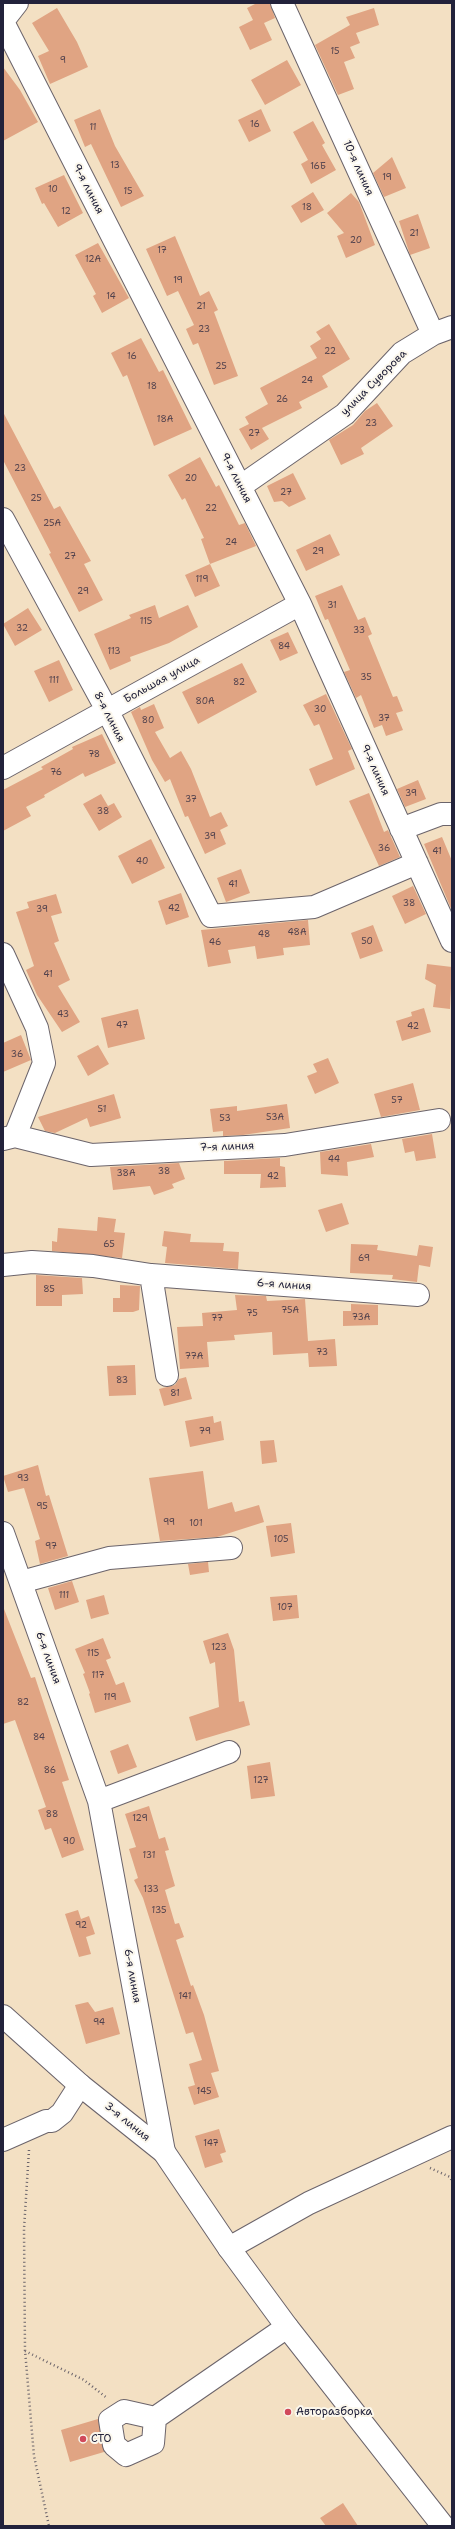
<!DOCTYPE html>
<meta charset="utf-8">
<style>
body{margin:0}
#map{position:relative;width:455px;height:2529px;overflow:hidden;background:#f3e0c3;font-family:"Shantell Sans",sans-serif}
canvas{display:block}
.frame{position:absolute;inset:0;border:4px solid #22223b;pointer-events:none}
</style>
<div id="map">
<canvas width="455" height="2529"></canvas>
<div class="frame"></div>
</div>
<script>
const ctx = document.querySelector('canvas').getContext('2d');
ctx.lineJoin = 'round';
function fillPath(path, color) { ctx.fillStyle = color; ctx.fill(path, 'evenodd'); }
const poly = rows => new Path2D(rows.map(r => 'M' + r).join(''));
function stroke(path, color, width, dash) { ctx.strokeStyle = color; ctx.lineWidth = width; ctx.lineCap = dash ? 'butt' : 'round'; ctx.setLineDash(dash || []); ctx.stroke(path); }
function label(font, color, halo, rows, align = 'center') {
  ctx.font = font + ' "Shantell Sans",sans-serif'; ctx.lineWidth = 4; ctx.setLineDash([]); ctx.textBaseline = 'middle'; ctx.strokeStyle = halo; ctx.fillStyle = color; for (const [text, x, y, turn = 0] of rows) {
    ctx.save(); ctx.translate(x, y); ctx.rotate((+turn || 0) * Math.PI / 180); ctx.textAlign = isNaN(turn) ? turn : align; if (halo) ctx.strokeText(text, 0, 0); ctx.fillText(text, 0, 0); ctx.restore();
  }
}
const building = poly([
 [257,3,270,3,275,18,264,23,272,40,250,50,239,27,253,20,247,8],
 [57,8,77,42,88,67,50,84,38,56,49,51,32,23],
 [374,8,379,25,356,33,360,43,350,47,355,58,344,62,354,89,338,95,315,45,350,25,346,17],
 [287,60,301,85,265,105,251,80],
 [3,67,20,90,38,122,3,141],
 [100,109,115,146,144,196,121,207,91,144,85,147,74,120],
 [261,109,271,131,249,142,238,120],
 [313,121,325,143,322,145,336,170,311,184,301,164,308,160,293,132],
 [392,157,406,188,384,197,373,173],
 [64,175,83,213,58,227,44,203,42,204,35,188],
 [313,192,324,210,301,223,291,206],
 [351,193,359,202,375,245,346,258,337,236,344,233,327,213],
 [418,214,430,248,410,255,399,221],
 [175,236,200,296,209,291,218,310,214,312,238,376,214,385,198,343,193,345,186,329,194,325,178,291,167,296,146,249],
 [98,243,129,298,102,313,93,296,96,294,75,255],
 [329,324,350,359,322,376,328,387,299,402,302,408,262,428,269,439,251,450,239,429,249,424,245,417,268,404,260,388,317,358,310,346,321,339,316,332],
 [141,338,159,372,163,370,192,429,154,446,127,375,123,377,111,353],
 [377,403,393,426,361,448,364,454,341,465,329,440,353,425,365,411],
 [3,412,54,509,60,506,91,561,84,564,103,600,79,612,49,554,51,553,3,460],
 [200,457,216,487,219,485,239,525,245,523,256,546,210,564,201,539,204,538,185,498,182,500,168,475],
 [293,473,306,499,289,507,282,501,274,502,267,486],
 [330,534,340,555,306,571,296,550],
 [210,564,220,586,195,597,185,575],
 [342,585,358,620,365,617,372,634,368,636,393,697,397,696,403,711,396,713,403,730,386,736,382,725,374,728,361,695,356,698,344,672,350,670,328,619,325,620,315,596],
 [155,605,159,618,188,605,198,627,169,643,130,657,131,661,110,670,94,634,131,618,129,615],
 [28,608,42,630,15,646,3,624],
 [288,632,298,653,280,661,270,640],
 [59,660,73,690,49,702,34,671],
 [242,663,257,692,198,724,182,692],
 [326,694,351,747,352,749,348,751,355,769,316,786,309,769,333,759,319,724,314,726,303,705],
 [154,704,164,728,155,732,170,758,181,751,191,769,210,817,221,812,228,826,220,830,226,844,205,854,188,816,185,817,170,779,165,782,152,760,131,712,140,707,141,710],
 [102,734,116,763,85,777,83,773,44,795,45,797,26,807,31,816,3,831,3,790,43,769,41,767,73,749,72,747],
 [418,780,426,799,405,807,397,789],
 [369,793,384,832,388,830,400,857,379,866,349,801],
 [101,794,108,806,114,803,122,817,99,831,83,804],
 [442,837,452,861,452,911,424,844],
 [151,839,165,868,132,884,118,856],
 [241,869,250,893,226,902,217,878],
 [413,886,426,914,405,924,392,896],
 [181,893,189,917,166,925,158,901],
 [56,894,62,913,51,916,59,941,54,943,70,980,58,986,80,1022,62,1032,37,995,26,970,34,966,16,912,29,908,27,902],
 [308,920,310,945,283,948,284,955,257,959,255,946,228,950,231,963,208,967,201,930],
 [373,925,383,951,360,959,351,933],
 [427,964,452,967,450,1009,433,1007,436,985,425,979],
 [424,1008,431,1032,402,1041,396,1021,412,1016,411,1012],
 [138,1009,145,1039,108,1048,101,1018],
 [21,1035,31,1060,3,1072,3,1043],
 [98,1045,109,1064,88,1076,77,1056],
 [328,1058,339,1083,315,1094,307,1076,317,1072,313,1064],
 [413,1083,420,1110,381,1117,374,1094],
 [114,1094,121,1118,90,1127,87,1118,55,1133,45,1131,38,1117],
 [287,1104,290,1128,243,1135,223,1136,223,1131,213,1132,210,1109,237,1106,237,1111],
 [432,1134,436,1158,416,1161,414,1151,405,1153,402,1139],
 [371,1144,374,1157,347,1162,348,1176,321,1174,320,1152],
 [280,1158,280,1166,285,1167,286,1187,260,1188,261,1174,224,1174,224,1161],
 [179,1163,185,1179,172,1184,174,1188,154,1195,150,1186,113,1190,110,1167],
 [342,1203,349,1224,326,1232,318,1210],
 [98,1217,116,1219,114,1232,125,1233,122,1258,52,1251,52,1241,57,1242,58,1228,97,1231],
 [164,1231,191,1234,190,1242,224,1243,223,1251,239,1252,238,1269,165,1263,167,1247,162,1246],
 [351,1244,378,1245,377,1250,417,1256,419,1245,433,1247,430,1267,419,1265,417,1282,392,1279,393,1275,350,1273],
 [36,1275,82,1278,83,1294,62,1295,62,1306,36,1306],
 [120,1285,140,1286,139,1310,133,1312,113,1312,113,1298,120,1298],
 [235,1295,266,1296,267,1301,305,1299,308,1341,335,1339,337,1366,309,1367,308,1353,273,1355,272,1332,234,1335,235,1340,207,1342,209,1367,180,1369,177,1327,203,1326,202,1313,237,1310],
 [351,1304,378,1305,378,1325,343,1326,343,1311,351,1311],
 [135,1365,136,1395,109,1396,107,1366],
 [186,1377,192,1399,164,1406,159,1389,175,1385,179,1379],
 [213,1416,214,1423,221,1421,224,1440,190,1447,185,1421],
 [274,1440,277,1462,262,1464,260,1441],
 [38,1465,46,1496,49,1495,68,1556,40,1564,35,1541,40,1539,24,1488,8,1492,3,1476],
 [203,1471,208,1509,232,1502,235,1512,259,1505,264,1522,217,1537,160,1541,149,1478],
 [291,1523,295,1553,271,1557,266,1526],
 [208,1562,209,1572,190,1575,188,1564],
 [72,1581,79,1602,55,1610,48,1588],
 [104,1595,109,1614,91,1619,86,1600],
 [297,1595,299,1618,273,1621,270,1597],
 [4,1609,31,1678,35,1677,69,1780,62,1782,84,1850,62,1858,51,1828,45,1830,38,1810,46,1807,15,1720,3,1724],
 [228,1633,234,1650,239,1702,244,1701,250,1725,196,1741,189,1717,219,1707,215,1662,210,1664,203,1641],
 [103,1638,111,1658,106,1660,116,1685,124,1682,131,1702,95,1713,89,1694,90,1693,83,1674,85,1673,75,1649],
 [128,1744,137,1767,118,1774,110,1751],
 [270,1762,275,1796,251,1799,247,1766],
 [149,1806,159,1839,165,1837,169,1850,165,1851,175,1886,165,1890,175,1924,179,1923,184,1937,176,1940,191,1986,193,1985,204,2015,219,2071,211,2073,219,2097,194,2105,188,2087,195,2085,189,2064,202,2060,193,2032,186,2034,143,1898,134,1880,138,1878,129,1849,136,1847,125,1814],
 [78,1910,81,1919,89,1916,95,1934,86,1937,91,1954,79,1957,65,1914],
 [88,2002,95,2012,113,2007,120,2034,86,2044,75,2005],
 [219,2129,226,2152,220,2154,223,2162,205,2168,195,2136],
 [98,2419,104,2452,70,2462,61,2430],
 [343,2503,358,2526,326,2526,320,2518]
]);
const path = poly([
 [29,2150,24,2229,25,2350,34,2456,49,2526],
 [430,2168,450,2177,452,2181],
 [25,2351,84,2380,107,2398]
]);
const minor = poly([
 [282,3,433,334],
 [3,21,17,3],
 [3,22,300,604,452,941],
 [241,486,345,414,402,353,433,334,452,327],
 [3,519,107,710,211,916,314,907,417,863],
 [3,768,300,604],
 [401,829,441,814,452,814],
 [3,954,37,1028,44,1063,15,1136],
 [3,1139,15,1136,91,1155,285,1145,439,1120],
 [3,1265,32,1262,93,1266,151,1275,418,1295],
 [151,1275,167,1375],
 [3,1533,99,1801,164,2152],
 [21,1582,109,1558,231,1548],
 [99,1801,229,1752],
 [3,2140,46,2121,52,2121,62,2113,80,2085],
 [229,2248,309,2203,452,2137],
 [155,2418,124,2411,110,2420,114,2445,126,2455,153,2443,155,2418,287,2327]
]);
const major = poly([
 [3,2016,80,2085,164,2152,229,2248,287,2327,443,2526]
]);
const markers = [
 [288,2412,4,"#d1495b"],
 [83,2439,4,"#d1495b"]
];
const numberNames = [
 ["15",335,52],
 ["9",63,61],
 ["16",255,125],
 ["11",93,128],
 ["13",115,166],
 ["16Б",318,167],
 ["19",387,178],
 ["10",53,190],
 ["15",128,192],
 ["18",307,208],
 ["12",66,212],
 ["21",414,234],
 ["20",356,241],
 ["17",162,251],
 ["12А",93,260],
 ["19",178,281],
 ["14",111,297],
 ["21",201,307],
 ["23",204,330],
 ["22",330,352],
 ["16",132,357],
 ["25",221,367],
 ["24",307,381],
 ["18",152,387],
 ["26",282,400],
 ["18А",165,420],
 ["23",371,424],
 ["27",254,434],
 ["23",20,469],
 ["20",191,479],
 ["27",286,493],
 ["25",36,499],
 ["22",211,509],
 ["25А",52,524],
 ["24",231,543],
 ["29",318,552],
 ["27",70,557],
 ["119",202,580],
 ["29",83,592],
 ["31",332,606],
 ["115",146,622],
 ["32",22,629],
 ["33",359,631],
 ["84",284,647],
 ["113",114,652],
 ["35",366,678],
 ["111",54,681],
 ["82",239,683],
 ["80А",205,702],
 ["30",320,710],
 ["37",384,719],
 ["80",148,721],
 ["78",94,755],
 ["76",56,773],
 ["39",411,794],
 ["37",191,800],
 ["38",103,812],
 ["39",210,837],
 ["36",384,849],
 ["41",437,852],
 ["40",142,862],
 ["41",233,885],
 ["38",409,904],
 ["42",174,909],
 ["39",42,910],
 ["48А",297,933],
 ["48",264,935],
 ["50",367,942],
 ["46",215,943],
 ["41",48,975],
 ["43",63,1015],
 ["47",122,1026],
 ["42",413,1027],
 ["36",17,1055],
 ["57",397,1101],
 ["51",102,1110],
 ["53А",275,1118],
 ["53",225,1119],
 ["44",334,1160],
 ["38",164,1172],
 ["38А",126,1174],
 ["42",273,1177],
 ["65",109,1245],
 ["69",364,1259],
 ["85",49,1290],
 ["75А",290,1311],
 ["75",252,1314],
 ["73А",361,1318],
 ["77",217,1319],
 ["73",322,1353],
 ["77А",194,1357],
 ["83",122,1381],
 ["81",175,1394],
 ["79",205,1432],
 ["93",23,1479],
 ["95",42,1507],
 ["99",169,1523],
 ["101",196,1524],
 ["105",281,1540],
 ["97",51,1547],
 ["111",64,1596],
 ["107",285,1608],
 ["123",219,1648],
 ["115",93,1654],
 ["117",98,1676],
 ["119",110,1698],
 ["82",23,1703],
 ["84",39,1738],
 ["86",50,1771],
 ["127",261,1781],
 ["88",52,1815],
 ["129",140,1819],
 ["90",69,1842],
 ["131",149,1856],
 ["133",151,1890],
 ["135",159,1911],
 ["92",81,1926],
 ["141",185,1997],
 ["94",99,2023],
 ["145",204,2092],
 ["147",211,2144]
];
const streetNames = [
 ["10-я линия",358,168,66],
 ["9-я линия",88,189,63],
 ["улица Суворова",374,383,-45],
 ["9-я линия",236,478,63],
 ["Большая улица",162,680,-29],
 ["8-я линия",109,717,63],
 ["9-я линия",375,770,66],
 ["7-я линия",227,1147,-2],
 ["6-я линия",284,1285,4],
 ["6-я линия",48,1658,70],
 ["6-я линия",132,1976,80],
 ["3-я линия",127,2122,39]
];
const poiNames = [
 ["Авторазборка",296,2412],
 ["СТО",91,2439]
];
fillPath(building, '#e0a483');
stroke(minor, '#6b646b', 24);
stroke(major, '#6b646b', 24);
stroke(path, '#6b646b', 2.5, [1, 3]);
stroke(minor, '#fff', 22);
stroke(major, '#fff', 22);
for (const [x, y, r, color] of markers) { const dot = new Path2D(); dot.arc(x, y, r, 0, 2 * Math.PI); ctx.fillStyle = color; ctx.fill(dot); stroke(dot, '#fbf7ec', 1.5); }
label('9px', '#52424d', null, numberNames);
label('11px', '#22223b', '#fbf7ec', streetNames);
label('11px', '#22223b', '#fbf7ec', poiNames, 'left');
</script>
